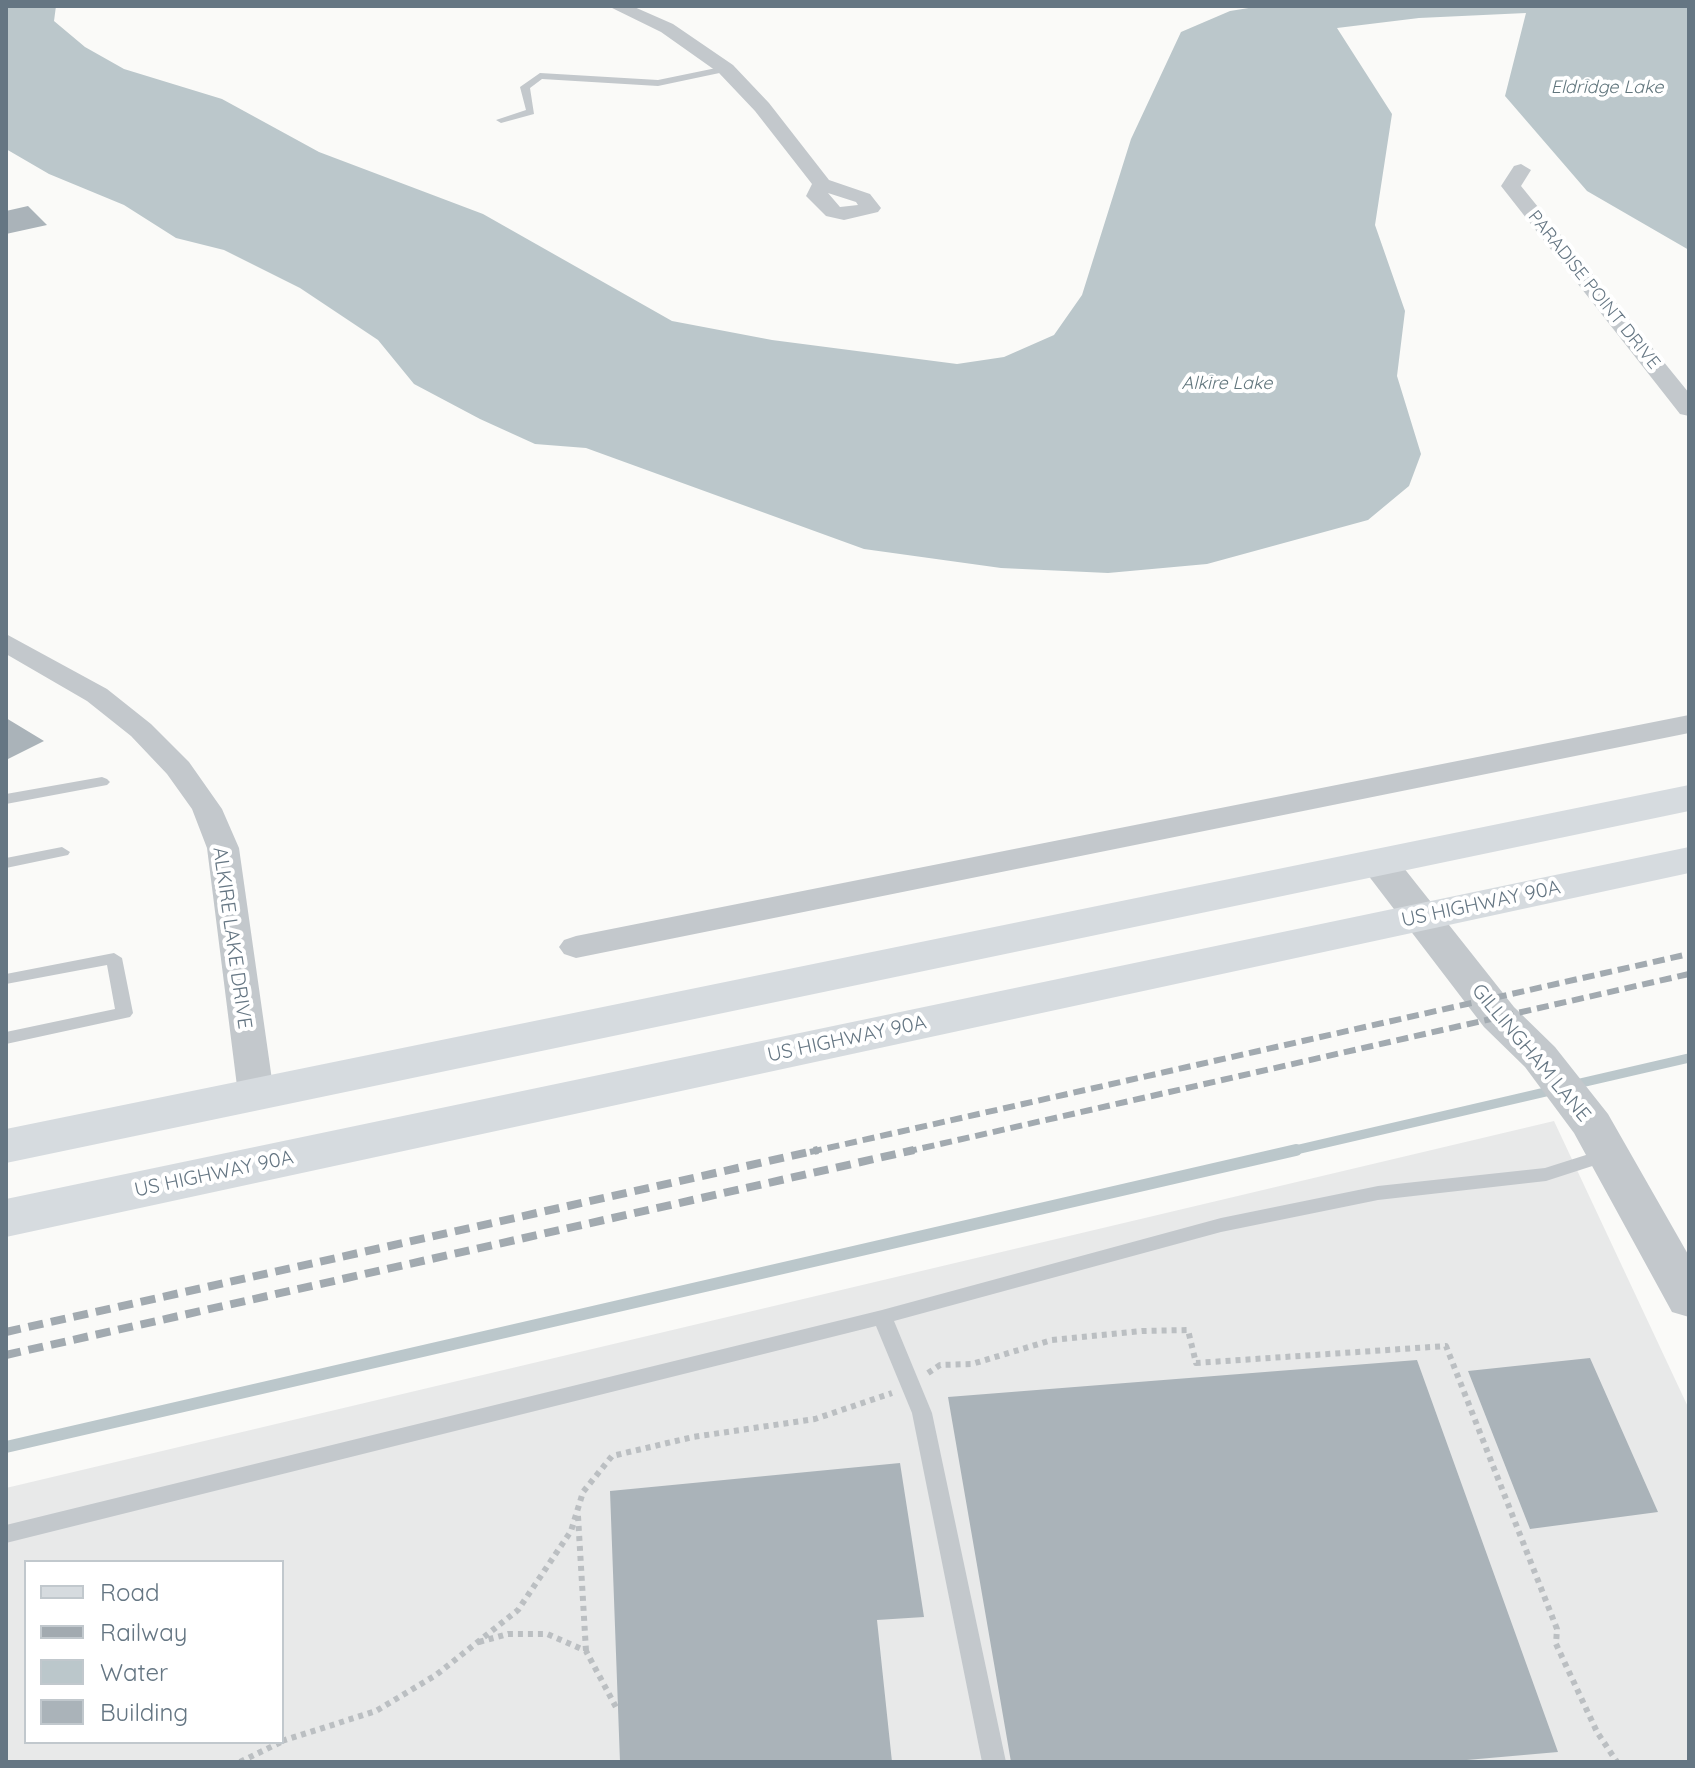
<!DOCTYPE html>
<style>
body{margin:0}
#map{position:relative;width:1695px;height:1768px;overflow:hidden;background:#fafaf8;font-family:Quicksand,sans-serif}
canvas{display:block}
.frame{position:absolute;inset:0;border:8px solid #657683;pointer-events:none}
.legend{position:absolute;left:24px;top:1560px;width:260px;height:184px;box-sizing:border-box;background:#fff;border:2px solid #c1c8cd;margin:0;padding:10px 14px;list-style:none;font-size:24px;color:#657683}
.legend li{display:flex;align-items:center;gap:16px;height:40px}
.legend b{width:40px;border:2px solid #c1c8cd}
</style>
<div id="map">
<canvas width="1695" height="1768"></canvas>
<div class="frame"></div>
<ul class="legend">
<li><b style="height:10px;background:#d6dbdf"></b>Road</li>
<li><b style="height:10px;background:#a2aab0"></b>Railway</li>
<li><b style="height:22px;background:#bbc7cb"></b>Water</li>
<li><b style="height:22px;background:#aab3b9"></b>Building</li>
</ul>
</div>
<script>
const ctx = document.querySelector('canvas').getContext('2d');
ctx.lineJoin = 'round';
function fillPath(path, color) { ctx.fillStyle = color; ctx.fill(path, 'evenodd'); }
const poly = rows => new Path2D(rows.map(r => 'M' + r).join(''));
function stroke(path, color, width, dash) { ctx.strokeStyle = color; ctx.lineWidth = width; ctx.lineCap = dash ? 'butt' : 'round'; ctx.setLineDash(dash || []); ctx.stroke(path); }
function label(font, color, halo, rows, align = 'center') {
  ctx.font = font + ' Quicksand,sans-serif'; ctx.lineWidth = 8; ctx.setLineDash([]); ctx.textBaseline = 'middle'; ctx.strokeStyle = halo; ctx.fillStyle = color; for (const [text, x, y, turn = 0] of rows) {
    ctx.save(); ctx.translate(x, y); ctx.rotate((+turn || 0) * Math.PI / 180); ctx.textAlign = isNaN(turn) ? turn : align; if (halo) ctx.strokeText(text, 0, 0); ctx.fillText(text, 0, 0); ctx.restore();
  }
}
const built = poly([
 [1554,1121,1689,1409,1689,1762,6,1762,6,1488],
 [26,1562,282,1562,282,1742,26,1742]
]);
const water = poly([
 [6,6,56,6,54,21,85,47,124,69,222,99,319,152,483,214,672,321,772,340,957,364,1004,357,1054,335,1082,295,1131,139,1181,32,1230,11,1261,6,1689,6,1689,250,1587,191,1505,96,1526,13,1419,18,1337,28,1392,114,1375,225,1405,311,1397,376,1421,454,1409,486,1368,520,1207,564,1108,573,1001,568,864,549,586,448,535,444,480,419,414,384,378,340,300,288,224,250,176,238,124,205,49,174,6,149]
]);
const streamFar1 = poly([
 [1572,1085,1689,1058],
 [1287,1152,1554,1090]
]);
const stream = poly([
 [6,1447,1296,1150]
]);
const building = poly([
 [28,206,47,225,6,234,6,211],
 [6,718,44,741,6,760],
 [1590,1358,1658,1512,1530,1529,1468,1371],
 [1417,1360,1558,1752,1444,1762,1011,1762,948,1397],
 [900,1463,924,1617,877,1620,892,1762,620,1762,610,1491]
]);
const path = poly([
 [928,1373,940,1365,972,1364,1052,1340,1142,1331,1188,1330,1196,1363,1446,1346,1557,1629,1556,1644,1597,1732,1617,1762],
 [578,1516,586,1651],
 [479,1642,508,1634,547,1634,586,1651,618,1711],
 [282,1741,376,1711,436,1675,518,1610,571,1531,583,1492,612,1456,693,1437,815,1419,892,1393],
 [240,1762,281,1742]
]);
const service = poly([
 [726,66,729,67,729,71,658,86,542,79,530,88,534,114,501,123,496,120,526,110,520,87,540,73,658,80,726,66],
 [102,777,107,779,110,782,107,785,6,804,6,794,102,777],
 [62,847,70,852,68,855,6,868,6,858,62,847],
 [114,953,122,958,133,1013,130,1017,6,1044,6,1032,115,1009,107,965,6,984,6,974,114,953],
 [1608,1148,1614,1149,1617,1154,1614,1159,1546,1181,1378,1200,1221,1232,894,1321,932,1413,1006,1762,982,1762,912,1413,876,1326,6,1543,6,1525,882,1310,1221,1218,1378,1186,1545,1168,1608,1148]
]);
const minor = poly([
 [608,6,632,6,673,24,733,65,769,103,829,180,870,194,881,208,878,212,844,220,826,216,806,196,812,184,755,111,719,73,661,32,608,6],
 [828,193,856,202,858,205,840,207,828,193],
 [1521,164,1531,170,1521,186,1689,393,1689,416,1680,414,1501,186,1514,166,1521,164],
 [6,634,107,689,151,724,189,762,222,809,239,848,274,1094,269,1103,256,1106,243,1103,238,1094,207,848,192,809,167,774,131,736,87,701,6,654,6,634],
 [1689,715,1689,733,576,958,564,954,559,947,564,940,576,936,1689,715]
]);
const tertiary = poly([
 [1378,850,1392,853,1514,1007,1555,1047,1608,1114,1689,1256,1689,1317,1672,1312,1574,1133,1525,1067,1484,1027,1358,862,1364,853,1378,850]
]);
const primary = poly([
 [1689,785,1689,811,6,1163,6,1129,1689,785],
 [1689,847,1689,873,6,1237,6,1199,1689,847]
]);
const railFar1 = poly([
 [810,1152,1689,954],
 [905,1152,1689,974]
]);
const rail = poly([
 [6,1332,818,1150],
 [6,1355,914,1150]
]);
const farWaternames = [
 ["Eldridge Lake",1607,88],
 ["Alkire Lake",1227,384]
];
const farStreetnames = [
 ["PARADISE POINT DRIVE",1594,290,51]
];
const streetNames = [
 ["US HIGHWAY 90A",1481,904,-12],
 ["ALKIRE LAKE DRIVE",232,938,82],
 ["US HIGHWAY 90A",847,1039,-12],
 ["GILLINGHAM LANE",1531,1053,50],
 ["US HIGHWAY 90A",214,1174,-12]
];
fillPath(built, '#e8e9e9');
fillPath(water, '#bbc7cb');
stroke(streamFar1, '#bbc7cb', 9);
stroke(stream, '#bbc7cb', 12);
fillPath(building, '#aab3b9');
stroke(path, '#bbbfc2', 6, [5, 5]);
fillPath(service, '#c3c8cc');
fillPath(minor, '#c3c8cc');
fillPath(tertiary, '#c3c8cc');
fillPath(primary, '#d6dbdf');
stroke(railFar1, '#a2aab0', 6, [12, 6]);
stroke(rail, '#a2aab0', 8, [15, 8]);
label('italic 18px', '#60757c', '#fff', farWaternames);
label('18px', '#657683', '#fff', farStreetnames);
label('20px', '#657683', '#fff', streetNames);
</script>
